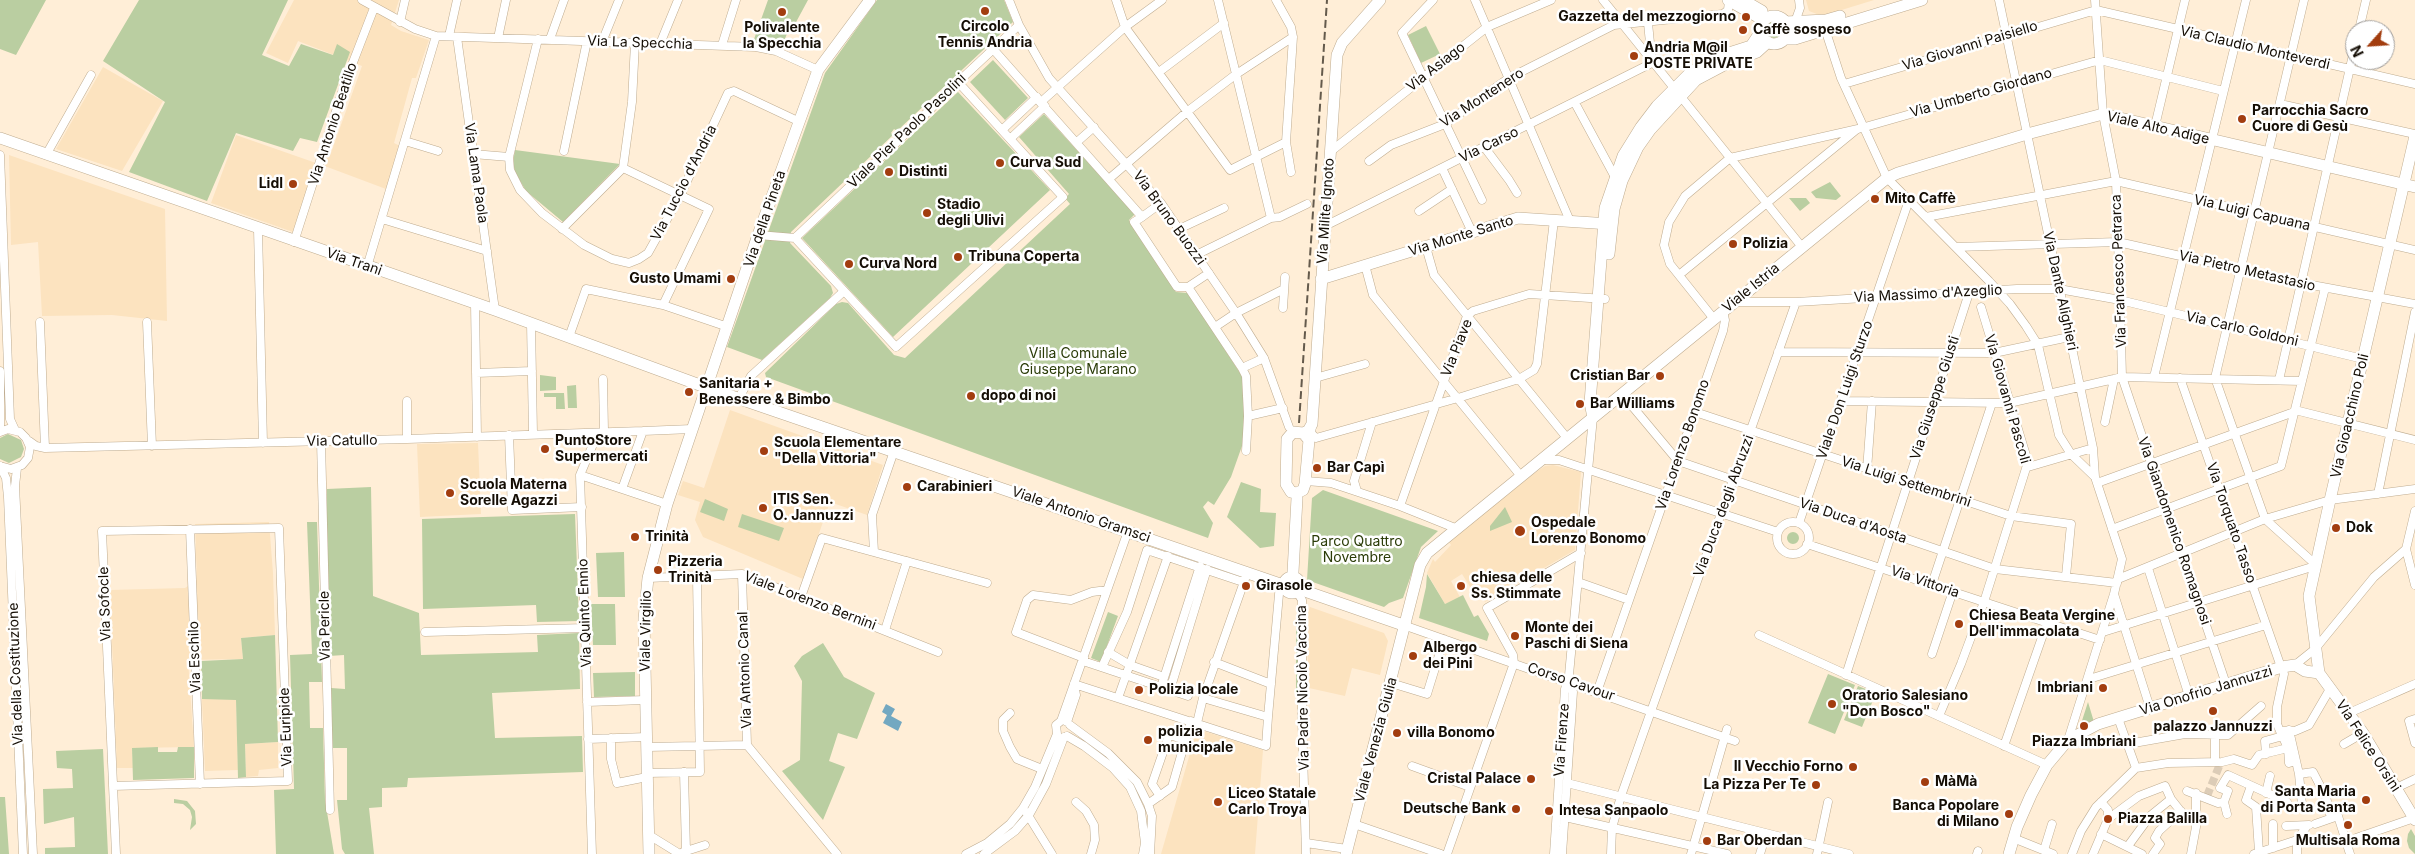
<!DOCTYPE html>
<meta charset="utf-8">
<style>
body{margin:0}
#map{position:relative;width:2415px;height:854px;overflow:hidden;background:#ffeed7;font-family:Inter,sans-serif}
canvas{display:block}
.north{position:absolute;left:2345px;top:20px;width:50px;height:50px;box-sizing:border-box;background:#fff;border:1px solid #a19e9b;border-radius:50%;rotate:244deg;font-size:14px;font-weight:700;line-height:20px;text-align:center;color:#140d04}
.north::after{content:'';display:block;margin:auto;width:18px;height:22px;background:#a23d0f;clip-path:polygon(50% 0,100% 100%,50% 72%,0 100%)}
</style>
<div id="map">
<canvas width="2415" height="854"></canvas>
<div class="north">N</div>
</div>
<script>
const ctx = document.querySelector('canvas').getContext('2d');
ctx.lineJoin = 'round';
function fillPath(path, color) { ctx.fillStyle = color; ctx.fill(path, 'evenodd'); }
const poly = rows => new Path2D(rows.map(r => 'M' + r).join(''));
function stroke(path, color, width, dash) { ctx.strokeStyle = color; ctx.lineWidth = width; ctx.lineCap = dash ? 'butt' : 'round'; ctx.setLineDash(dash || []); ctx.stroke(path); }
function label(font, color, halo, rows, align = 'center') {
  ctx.font = font + ' Inter,sans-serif'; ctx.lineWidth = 5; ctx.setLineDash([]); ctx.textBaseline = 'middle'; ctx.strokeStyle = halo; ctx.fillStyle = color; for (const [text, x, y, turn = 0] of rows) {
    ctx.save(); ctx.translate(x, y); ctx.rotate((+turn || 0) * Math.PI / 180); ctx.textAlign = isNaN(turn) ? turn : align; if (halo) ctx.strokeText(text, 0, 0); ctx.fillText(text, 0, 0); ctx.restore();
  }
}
const built = poly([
 [294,0,399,0,391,25,401,31,429,40,416,78,412,78,394,143,400,146,386,189,322,165,327,151,331,153,362,66,298,41,288,63,266,53],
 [1806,0,1874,0,1822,16,1809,11],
 [103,67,163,101,122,171,56,149],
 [236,135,316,163,293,232,211,203],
 [9,155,165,209,167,321,112,315,42,316,38,242,11,245],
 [730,410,883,465,867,515,830,502,803,579,703,537,695,520,700,502,678,495,683,481,704,488],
 [478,443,481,514,420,517,417,444],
 [1553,465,1581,472,1575,550,1485,602,1477,588,1472,590,1462,574,1451,581,1460,597,1445,604,1427,573,1433,559,1435,562,1451,545,1449,542,1533,474,1545,466],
 [269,522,273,573,275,635,241,638,243,659,188,660,194,747,132,748,133,768,117,768,110,590,185,588,197,580,195,524],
 [1310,607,1384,633,1388,641,1380,675,1352,668,1345,696,1309,688,1306,618],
 [224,698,236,699,238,770,205,771,202,699],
 [1197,729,1263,750,1255,854,1161,854],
 [278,742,278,768,259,770,258,776,246,777,245,744]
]);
const green = poly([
 [0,0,46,0,16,55,0,49],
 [139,0,288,0,262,55,289,66,301,44,333,55,337,44,350,52,317,142,300,138,293,151,236,133,207,201,129,172,165,102,103,61],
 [768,0,808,0,795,24,789,29,784,41,773,46,753,42],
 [877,0,1004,0,1013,22,897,131,894,129,891,133,893,135,791,232,790,243,831,286,833,293,830,298,762,360,727,347,825,73],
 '1765 29a9 9 0 1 1 18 0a9 9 0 1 1-18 0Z',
 [1426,26,1440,54,1421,63,1408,35],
 [993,60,1028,98,1005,120,970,82],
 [958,92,1050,190,893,337,802,238],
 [1044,114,1135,214,1129,220,1176,292,1188,293,1242,376,1245,417,1242,446,1231,477,1214,505,1208,501,1203,507,1213,523,1208,538,766,377,765,373,836,304,842,302,848,303,894,355,905,358,1070,204,1065,198,1069,194,1019,137],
 [515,150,620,164,563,222,526,191,515,172,513,162],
 [1830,182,1841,196,1836,200,1816,198,1811,192],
 [1789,198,1806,198,1810,203,1800,211],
 [540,375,556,377,556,390,540,391],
 [576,385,577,408,568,408,567,386],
 [544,393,564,393,565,409,556,409,556,397,544,397],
 [8,434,21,440,24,449,21,457,9,463,0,459,0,438],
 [1241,482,1261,489,1260,512,1276,513,1274,546,1260,548,1227,517],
 [371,487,373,596,419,613,421,655,538,652,537,635,579,633,580,689,492,693,495,738,582,736,583,772,408,778,407,787,382,788,382,807,369,808,374,854,345,854,342,849,337,800,347,800,347,748,332,748,331,688,345,689,344,655,329,656,326,576,327,489],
 [1323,490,1438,531,1421,547,1403,598,1389,603,1384,607,1307,580,1312,498],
 [705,499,728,509,724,521,700,512],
 [1505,507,1512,522,1490,531,1490,526],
 [575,514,579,621,537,622,536,605,423,609,422,519],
 [742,514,784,528,779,541,738,527],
 [307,522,317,522,322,682,309,682,310,728,323,728,325,800,334,854,276,854,274,790,294,789,290,655,312,654],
 '1787 538a6 6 0 1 1 12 0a6 6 0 1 1-12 0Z',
 [624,552,625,597,598,597,596,553],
 [1427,574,1445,604,1463,595,1474,617,1478,615,1489,634,1487,641,1419,618,1426,587],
 [591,604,615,604,616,645,593,645],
 [1108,612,1118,616,1101,662,1091,658],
 [1296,616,1299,616,1298,695,1296,695],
 [275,635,278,742,245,744,246,777,238,778,236,700,202,699,201,661,243,659,241,638],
 [823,643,844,677,875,693,857,739,838,733,829,761,845,767,823,820,782,771,800,760,802,681,794,666,802,656],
 [635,672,635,696,594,697,593,673],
 [1828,674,1855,685,1835,734,1808,723],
 [1858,686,1876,693,1862,727,1844,720],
 [2088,702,2094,722,2079,730],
 [158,747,158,752,177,752,178,747,194,747,194,778,133,780,132,748],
 [103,749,108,854,45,854,45,848,75,847,74,817,44,824,43,789,73,788,72,769,57,768,56,751],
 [0,797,5,797,9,854,0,854],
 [174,799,187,801,195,811,196,824,190,830,192,817,190,810,183,804,174,803],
 [2411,829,2415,836,2415,854,2409,848,2407,841,2408,834]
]);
const water = poly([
 [886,704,895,709,891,716,902,722,898,731,883,723,887,715,882,712]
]);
const streetTunnel = poly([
 [2207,796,2220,764]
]);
const street = poly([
 [362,0,415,29,436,36,756,47,776,51,818,70],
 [1009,0,1019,25,1049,78,1161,203,1236,313,1264,358,1289,427],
 [1116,0,1125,27,1230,170,1286,142],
 [1218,0,1271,218],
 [1276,0,1291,27,1293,37,1286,142,1291,172],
 [1433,0,1402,33,1482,200],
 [1475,0,1570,221],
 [1603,0,1802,247],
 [1999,0,2093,448,2095,477,2122,559,2114,594,2068,740],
 [2095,0,2103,114,2116,181,2120,300,2122,377,2114,379,2105,422],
 [2304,0,2215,378,2265,519,2315,564],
 [400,22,405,0],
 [1795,22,1800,8,1799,0],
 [1648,23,1652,63],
 [1825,29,1841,78,1887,178,1989,281,2010,304,2026,326,2038,345,2059,435,2071,454,2095,477],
 [2359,30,2366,0],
 [449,36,457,0],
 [457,37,495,310],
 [498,38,506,0],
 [538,39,509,157,510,170,520,190,542,213,584,245,612,259,629,263,639,259,648,253,680,196,728,93,734,91,800,122],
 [550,39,564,0],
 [602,42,619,0],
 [660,44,678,0],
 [722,45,736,0],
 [993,49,1142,217,1134,222,1177,287,1188,287,1242,368,1246,376,1248,416,1246,451],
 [1159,72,1224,23],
 [958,82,1063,197,896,347,795,238,900,139,958,82,1019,25],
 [1844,84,2096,10,2415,84],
 [1041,102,1125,27,1162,0],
 [1575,103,1615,177],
 [2280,104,2415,134],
 [2155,126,2185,0],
 [1002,130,1037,97],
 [1010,139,1045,106],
 [405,141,438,151],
 [1077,142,1094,127],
 [1485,148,1509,180,1517,193],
 [564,151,587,41],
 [1330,152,1487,27,1551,0],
 [473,154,509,157],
 [0,155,10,419,15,430],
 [46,155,91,75],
 [1730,158,1858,129,2100,60,2223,91],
 [1369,161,1391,145,1445,124,1509,78,1614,25,1723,14,1728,10,1729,1],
 [623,168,709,209,663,305],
 [1442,168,1472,232],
 [1110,178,1188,111,1235,75,1293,37],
 [1419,211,1452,189],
 [1142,217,1161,203],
 [1926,217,2116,181,2415,250],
 [382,219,487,251],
 [1325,226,1652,63],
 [258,229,263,443],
 [562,229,623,168,632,102,635,43],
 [1179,229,1224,208],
 [758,235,795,238],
 [294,242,345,83,374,8],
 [1426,247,1434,275,1567,438],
 [1956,247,2118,242,2301,283,2415,304],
 [1196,255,1271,218,1280,217,1307,204],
 [1365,265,1373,295,1520,475],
 [367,267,436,36],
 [1679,275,1856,130],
 [1188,287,1209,273],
 [1734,302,1796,302,2017,289,2059,289,2120,300,2363,359],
 [475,303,477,437],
 [1283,308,1285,277],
 [1714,319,1670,264,1664,245,1669,222,1685,196,1730,158],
 [40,322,45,448],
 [147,322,152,446],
 [531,323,533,434],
 [1215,327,1236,313,1284,289],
 [569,337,586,289,663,305,728,327],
 [1778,352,1994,353,2069,337],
 [1242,368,1264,358],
 [0,371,0,431],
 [476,373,532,371],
 [2154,377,2246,0],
 [1315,378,1365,364],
 [2180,378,2281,667],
 [2279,380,2355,46],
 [1622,394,1678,461,1995,569,2117,583],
 [739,398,751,376,843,292],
 [407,401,407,439],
 [1842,401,2009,403,2114,379],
 [2295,410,2415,440],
 [1695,412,2011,516,2071,524,2066,576],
 [1248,416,1283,408],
 [1312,425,1311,433,1316,438,1458,398,1519,379,1534,370,1537,364,1554,220],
 [0,432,8,429,20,432,26,438,30,447,28,458,22,465,11,469,0,466],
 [509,435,512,510,582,507],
 [29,441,36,446,45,448,407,439,643,431],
 [321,441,330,810],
 [1542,460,1559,460,1778,532],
 [0,466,6,478,8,497,23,854],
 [2028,467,2093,448],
 [17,468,15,486,33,854],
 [1867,470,1872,401],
 [580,475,667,504],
 [1306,481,1331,483,1400,506,1455,528],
 [2097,483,2294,412],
 [622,489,643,431,692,429],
 [1357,491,1354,481,1372,422],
 [2378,494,2415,312],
 [1400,506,1467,316,1473,311,1529,294,1605,299],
 '1777 538a16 16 0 1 1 32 0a16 16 0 1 1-32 0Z',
 [1799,523,1909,200],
 [190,529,200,784],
 [2112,529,2281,466,2325,288],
 [1807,544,2100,640],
 [2406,549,2415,585],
 [874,552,872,515,894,451],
 [2148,568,2189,696],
 [742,574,747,745,837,854],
 [648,578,742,574,938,652],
 [2118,579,2265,519,2330,500,2415,489],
 [1578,582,1629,600],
 [1932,584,1992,403],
 [1297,592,1302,600,1302,718,1306,854],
 [2114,594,2150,708],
 [801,597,822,538,987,583],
 [1406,626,1735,741],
 [885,630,907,561],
 [425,632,586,628],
 [2103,632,2315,566],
 [1759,635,2047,765],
 [1108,652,1130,665,1164,677],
 [1932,654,1953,591],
 [1084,658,1016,632,1027,600,1033,595,1071,600,1092,592,1107,590],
 [1083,661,1188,696],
 [1214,662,1271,684],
 [2295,665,2315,649,2374,577,2406,549,2415,511],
 [1102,667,1127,612,1147,550,1243,582],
 [1846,675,1969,293],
 [2089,679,2266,625],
 [1391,683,1427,694,1444,639],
 [1074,684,1266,746,1268,717,1203,698,1197,723],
 [2226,684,2122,377,2302,381],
 [1161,687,1200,566],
 [1170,690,1207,569],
 [1597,692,1723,331,1725,320,1723,311],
 [1118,698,1168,556],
 [1203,698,1245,579],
 [587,702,645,700],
 [1010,713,1003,720,1003,731,1010,747,1017,759,1042,769],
 [2349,713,2415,684],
 [1939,716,1961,664,1984,602,2028,462,1981,307],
 [1268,717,1280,583],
 [2118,718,2136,768],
 [2415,719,2409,721,2415,743],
 [1061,721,1128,531],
 [1067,722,1076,695,1074,684],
 [1070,725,1108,753,1137,782,1148,804,1152,816,1150,854],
 [2289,730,2299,774,2302,805],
 [2280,731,2277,724,2277,707,2284,674,2282,667],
 [1067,736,1084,746,1113,768,1130,787,1141,811,1145,843,1143,854],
 [2215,736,2215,762],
 [611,738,611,759,617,783,647,777],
 [588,739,647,737],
 [2128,744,2185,734,2228,735,2261,706],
 [2344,744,2363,733],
 [2004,746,2047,623],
 [647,747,747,745],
 [2266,754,2265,741,2283,736],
 [2296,761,2289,763,2288,748,2280,731,2295,731,2309,725,2330,689],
 [1412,766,1470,787],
 [684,772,686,851],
 [647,773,700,772,697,576],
 [2299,774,2313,772,2326,797,2331,818],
 [1567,783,1849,854],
 [113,786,288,781,279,528,102,531,116,854],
 [2251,786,2246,800,2256,807,2259,852],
 [2396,788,2415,779],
 [2187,791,2218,803,2224,802],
 [2266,793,2270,776],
 [1160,796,1152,784,1169,735,1186,740],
 [1076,802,1086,811,1094,825,1095,840,1091,854],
 [1148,804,1172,787,1191,721],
 [1026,812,1052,854],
 [2227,814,2224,802,2228,791,2220,788,2228,775,2287,802],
 [1565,817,1727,854],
 [2108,819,2139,796,2165,786,2171,799,2186,818,2195,817],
 [1354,824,1441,854],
 [2273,824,2273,848],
 [2315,824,2338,816,2350,854],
 [2286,826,2309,825],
 [2101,834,2142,854],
 [649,835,678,853],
 [2013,838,2053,854],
 [2356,838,2414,818],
 [1306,843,1347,849],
 [2128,846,2150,816,2171,799],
 [2044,850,2052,824],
 [683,852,705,845],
 [592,854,580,475,594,442,604,431,603,379],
 [966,854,987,843,1010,824,1023,808,1035,787,1057,734,1056,725,1061,721],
 [984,854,1015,831,1029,815,1046,784,1064,737],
 [1447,854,1514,663,1513,655,1487,608,1581,553],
 [1554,854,1565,689,1569,675,1593,417],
 [1562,854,1573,692,1568,681],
 [1611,854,1612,828,1621,796,1796,302],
 [1691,854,1727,729],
 [1760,854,1766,834],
 [1817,854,1828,802],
 [1977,854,1978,851],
 [2072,854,2081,831,2096,807,2136,768,2168,763,2222,762,2234,759,2252,765,2259,755,2288,748],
 [2093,854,2108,819,2108,810,2101,802],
 [2153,854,2160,844,2155,838,2159,831,2181,811],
 [2191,854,2196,827,2196,793],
 [2254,854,2297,840],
 [2297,854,2297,840,2307,826]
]);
const secondary = poly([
 [1728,0,1758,17,1762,22],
 [1743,0,1762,11],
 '1760 30a14 14 0 1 1 28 0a14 14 0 1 1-28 0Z',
 [1786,22,1826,20,1840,16],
 [1785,39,1795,39,1922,0],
 [2415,136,2330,500,2309,596,2319,673,2363,733,2415,820],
 [0,138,495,310,708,388,1283,585],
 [1609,254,1614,209,1622,181,1638,147,1650,130,1696,80,1730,62,1757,52,1768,42],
 [1321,279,1518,218,1610,224],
 [1593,417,1590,403,1605,208,1623,156,1641,127,1657,106,1691,72,1729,53,1751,46,1761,31],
 [1293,432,1303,433,1309,440,1305,484,1303,490,1297,493,1291,492,1286,484,1287,439,1293,432],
 [1303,433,1308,431,1312,424,1337,55,1342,43,1380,0],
 [1293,572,1297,498],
 '1284 585a8 8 0 1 1 16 0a8 8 0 1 1-16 0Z',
 [1299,589,1406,626],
 [649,854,644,619,648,578,667,504,758,235,818,70,870,0],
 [1346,854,1420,565,1427,553,1887,178,1898,173,2027,134,2103,114,2415,187],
 [2009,854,2017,827,2031,795,2047,765,2068,740,2098,724,2282,667,2295,665,2305,671,2319,673]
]);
const rail = poly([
 [1299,423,1327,0]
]);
const markers = [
 [985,11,5,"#a23d0f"],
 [782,12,5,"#a23d0f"],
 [1746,17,5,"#a23d0f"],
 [1743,30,5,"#a23d0f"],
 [1634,56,5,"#a23d0f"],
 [2242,119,5,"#a23d0f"],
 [1000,163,5,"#a23d0f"],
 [889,172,5,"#a23d0f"],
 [293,184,5,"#a23d0f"],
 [1875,199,5,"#a23d0f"],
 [927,213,5,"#a23d0f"],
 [1733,244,5,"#a23d0f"],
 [958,257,5,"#a23d0f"],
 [849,264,5,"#a23d0f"],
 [731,279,5,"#a23d0f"],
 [1660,376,5,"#a23d0f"],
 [689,392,5,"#a23d0f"],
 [971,396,5,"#a23d0f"],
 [1580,404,5,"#a23d0f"],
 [545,449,5,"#a23d0f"],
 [764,451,5,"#a23d0f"],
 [1317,468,5,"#a23d0f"],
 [907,487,5,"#a23d0f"],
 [450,493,5,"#a23d0f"],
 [763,508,5,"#a23d0f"],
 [2336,528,5,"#a23d0f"],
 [1520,531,6,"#a23d0f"],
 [635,537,5,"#a23d0f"],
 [658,570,5,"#a23d0f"],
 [1246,586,5,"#a23d0f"],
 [1461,586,5,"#a23d0f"],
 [1959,624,5,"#a23d0f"],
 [1515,636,5,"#a23d0f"],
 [1413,656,5,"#a23d0f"],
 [2103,688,5,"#a23d0f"],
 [1139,690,5,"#a23d0f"],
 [1832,704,5,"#a23d0f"],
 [2213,711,5,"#a23d0f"],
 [2084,726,5,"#a23d0f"],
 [1397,733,5,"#a23d0f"],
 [1148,740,5,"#a23d0f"],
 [1853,767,5,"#a23d0f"],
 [1531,779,5,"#a23d0f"],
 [1925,782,5,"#a23d0f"],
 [1816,785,5,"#a23d0f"],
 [2366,800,5,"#a23d0f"],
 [1218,802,5,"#a23d0f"],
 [1516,809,5,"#a23d0f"],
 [1549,811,5,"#a23d0f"],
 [2009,814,5,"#a23d0f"],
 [2108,819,5,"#a23d0f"],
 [2348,825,5,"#a23d0f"],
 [1707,841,5,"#a23d0f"]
];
const poiNames = [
 ["Gazzetta del mezzogiorno",1736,17,"right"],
 ["Circolo",985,27,"center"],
 ["Tennis Andria",985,43,"center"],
 ["Polivalente",782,28,"center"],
 ["la Specchia",782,44,"center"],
 ["Caffè sospeso",1753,30],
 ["Andria M@il",1644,48],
 ["POSTE PRIVATE",1644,64],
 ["Parrocchia Sacro",2252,111],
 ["Cuore di Gesù",2252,127],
 ["Curva Sud",1010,163],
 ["Distinti",899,172],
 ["Lidl",283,184,"right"],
 ["Mito Caffè",1885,199],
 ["Stadio",937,205],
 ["degli Ulivi",937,221],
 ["Polizia",1743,244],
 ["Tribuna Coperta",968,257],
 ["Curva Nord",859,264],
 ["Gusto Umami",721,279,"right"],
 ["Cristian Bar",1650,376,"right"],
 ["Sanitaria +",699,384],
 ["Benessere & Bimbo",699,400],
 ["dopo di noi",981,396],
 ["Bar Williams",1590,404],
 ["PuntoStore",555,441],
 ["Supermercati",555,457],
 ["Scuola Elementare",774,443],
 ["\"Della Vittoria\"",774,459],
 ["Bar Capì",1327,468],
 ["Scuola Materna",460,485],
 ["Sorelle Agazzi",460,501],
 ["Carabinieri",917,487],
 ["ITIS Sen.",773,500],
 ["O. Jannuzzi",773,516],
 ["Ospedale",1531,523],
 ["Lorenzo Bonomo",1531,539],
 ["Dok",2346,528],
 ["Trinità",645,537],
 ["Pizzeria",668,562],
 ["Trinità",668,578],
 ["chiesa delle",1471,578],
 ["Ss. Stimmate",1471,594],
 ["Girasole",1256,586],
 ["Chiesa Beata Vergine",1969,616],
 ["Dell'immacolata",1969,632],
 ["Monte dei",1525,628],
 ["Paschi di Siena",1525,644],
 ["Albergo",1423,648],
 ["dei Pini",1423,664],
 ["Imbriani",2093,688,"right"],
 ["Polizia locale",1149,690],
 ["Oratorio Salesiano",1842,696],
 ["\"Don Bosco\"",1842,712],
 ["palazzo Jannuzzi",2213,727,"center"],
 ["polizia",1158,732],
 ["municipale",1158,748],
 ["villa Bonomo",1407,733],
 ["Piazza Imbriani",2084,742,"center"],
 ["Il Vecchio Forno",1843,767,"right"],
 ["Cristal Palace",1521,779,"right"],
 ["MàMà",1935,782],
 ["La Pizza Per Te",1806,785,"right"],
 ["Santa Maria",2356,792,"right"],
 ["di Porta Santa",2356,808,"right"],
 ["Liceo Statale",1228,794],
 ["Carlo Troya",1228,810],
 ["Banca Popolare",1999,806,"right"],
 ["di Milano",1999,822,"right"],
 ["Deutsche Bank",1506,809,"right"],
 ["Intesa Sanpaolo",1559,811],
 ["Piazza Balilla",2118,819],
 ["Bar Oberdan",1717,841],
 ["Multisala Roma",2348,841,"center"]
];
const streetNames = [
 ["Via La Specchia",640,43,2],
 ["Via Giovanni Paisiello",1970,46,-17],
 ["Via Claudio Monteverdi",2255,48,13],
 ["Via Asiago",1436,67,-38],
 ["Via Umberto Giordano",1981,93,-16],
 ["Via Montenero",1482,98,-33],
 ["Via Antonio Beatillo",333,124,-72],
 ["Viale Alto Adige",2158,128,13],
 ["Viale Pier Paolo Pasolini",907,131,-44],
 ["Via Carso",1489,145,-26],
 ["Via Lama Paola",476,173,82],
 ["Via Tuccio d'Andria",684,183,-63],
 ["Via Milite Ignoto",1326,211,-86],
 ["Via Luigi Capuana",2252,213,13],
 ["Via Bruno Buozzi",1169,218,54],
 ["Via della Pineta",765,219,-71],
 ["Via Monte Santo",1461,236,-17],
 ["Via Trani",354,262,19],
 ["Via Francesco Petrarca",2119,271,-92],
 ["Via Pietro Metastasio",2247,271,13],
 ["Viale Istria",1751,288,-39],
 ["Via Dante Alighieri",2060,291,78],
 ["Via Massimo d'Azeglio",1928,294,-3],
 ["Via Carlo Goldoni",2242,329,13],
 ["Via Piave",1457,348,-68],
 ["Viale Don Luigi Sturzo",1845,390,-71],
 ["Via Giuseppe Giusti",1935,398,-72],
 ["Via Giovanni Pascoli",2007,399,74],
 ["Via Gioacchino Poli",2350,416,-77],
 ["Via Catullo",342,441,-1],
 ["Via Lorenzo Bonomo",1683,445,-71],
 ["Via Luigi Settembrini",1906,482,18],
 ["Via Duca degli Abruzzi",1724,506,-70],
 ["Viale Antonio Gramsci",1081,515,19],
 ["Via Duca d'Aosta",1853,521,19],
 ["Via Torquato Tasso",2231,523,71],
 ["Via Giandomenico Romagnosi",2174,531,71],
 ["Via Vittoria",1925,582,19],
 ["Viale Lorenzo Bernini",810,601,21],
 ["Via Sofocle",105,604,-92],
 ["Via Quinto Ennio",585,613,-92],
 ["Via Pericle",325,626,-91],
 ["Viale Virgilio",646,631,-89],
 ["Via Eschilo",195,657,-92],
 ["Via Antonio Canal",745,670,-92],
 ["Via della Costituzione",16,674,-92],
 ["Corso Cavour",1571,682,19],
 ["Via Padre Nicolò Vaccina",1303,688,-91],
 ["Via Onofrio Jannuzzi",2206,691,-17],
 ["Via Euripide",286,727,-92],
 ["Viale Venezia Giulia",1376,740,-75],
 ["Via Firenze",1562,740,-86],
 ["Via Felice Orsini",2368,746,57]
];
const parkNames = [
 ["Villa Comunale",1078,354],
 ["Giuseppe Marano",1078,370],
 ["Parco Quattro",1357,542],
 ["Novembre",1357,558]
];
fillPath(built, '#fce3bf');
fillPath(green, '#bacea1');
fillPath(water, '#73a8c1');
stroke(streetTunnel, '#dcccb7', 8, [8, 4]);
stroke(street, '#bfac90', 9);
stroke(secondary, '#bfac90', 12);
stroke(street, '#fff', 8);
stroke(secondary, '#fff', 11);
stroke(rail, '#645a4c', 2, [8, 4]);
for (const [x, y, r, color] of markers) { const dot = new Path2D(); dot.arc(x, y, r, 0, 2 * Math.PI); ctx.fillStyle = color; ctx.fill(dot); stroke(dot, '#fff', 2); }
label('bold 14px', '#140d04', '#fff', poiNames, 'left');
label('14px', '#140d04', '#fff', streetNames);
label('14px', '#2b3c08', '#fff', parkNames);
</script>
